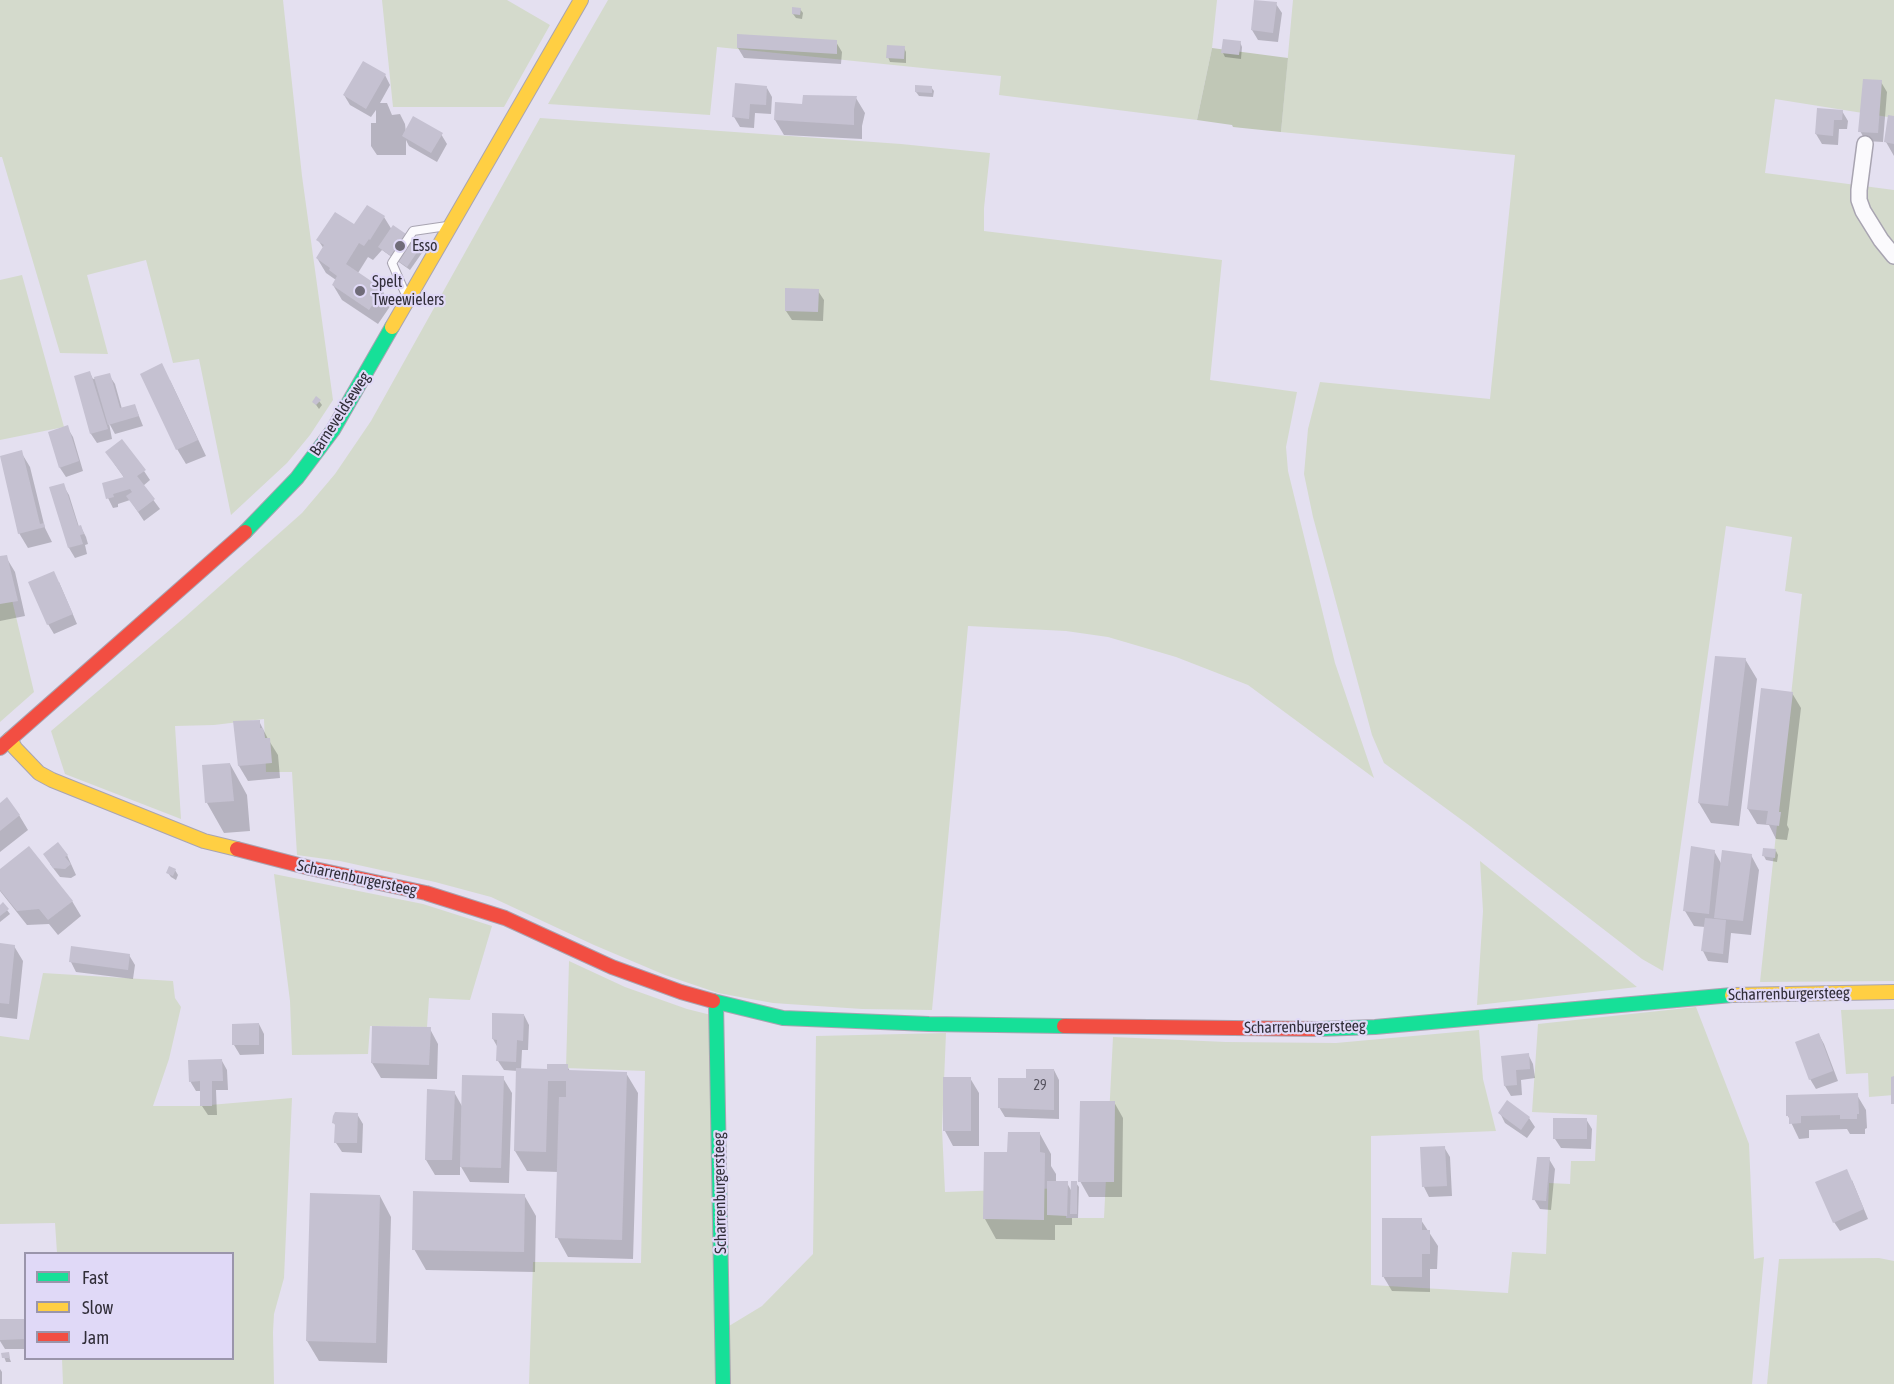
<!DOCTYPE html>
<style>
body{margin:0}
#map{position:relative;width:1894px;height:1384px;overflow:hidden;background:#e4e0f0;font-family:"Asap Condensed",sans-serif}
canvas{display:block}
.legend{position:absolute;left:24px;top:1252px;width:210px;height:108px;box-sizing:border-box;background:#e0d9f7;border:2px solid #9a95ab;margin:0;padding:8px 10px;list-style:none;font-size:18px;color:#312e39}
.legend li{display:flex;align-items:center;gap:12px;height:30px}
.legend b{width:30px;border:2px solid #9a95ab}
</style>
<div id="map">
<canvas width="1894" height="1384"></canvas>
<ul class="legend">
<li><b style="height:8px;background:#16e098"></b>Fast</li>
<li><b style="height:8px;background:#ffcf43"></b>Slow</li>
<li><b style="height:8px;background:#f24e42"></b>Jam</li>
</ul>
</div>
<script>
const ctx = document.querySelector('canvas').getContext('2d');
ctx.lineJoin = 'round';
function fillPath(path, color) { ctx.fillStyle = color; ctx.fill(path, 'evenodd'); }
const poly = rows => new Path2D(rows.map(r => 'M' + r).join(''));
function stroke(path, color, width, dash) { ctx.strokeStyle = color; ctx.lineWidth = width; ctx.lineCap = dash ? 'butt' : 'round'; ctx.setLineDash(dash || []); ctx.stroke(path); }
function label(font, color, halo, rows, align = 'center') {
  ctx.font = font + ' "Asap Condensed",sans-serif'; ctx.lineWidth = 4.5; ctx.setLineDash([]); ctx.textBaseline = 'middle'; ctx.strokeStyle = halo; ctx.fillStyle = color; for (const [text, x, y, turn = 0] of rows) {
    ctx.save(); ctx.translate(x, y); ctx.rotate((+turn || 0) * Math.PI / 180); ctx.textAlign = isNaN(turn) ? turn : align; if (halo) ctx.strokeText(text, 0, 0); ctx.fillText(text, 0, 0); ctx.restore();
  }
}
const green = poly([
 [0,0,283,0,302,176,333,400,310,435,287,463,231,515,199,359,173,363,146,260,87,275,108,354,60,353,2,157,0,157],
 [382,0,507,0,550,25,504,107,393,107],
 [608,0,1217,0,1212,48,1197,120,999,95,1001,76,717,47,710,115,548,104],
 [1293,0,1894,0,1894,118,1775,99,1765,173,1894,190,1894,981,1760,982,1802,594,1785,591,1792,537,1726,526,1663,971,1642,959,1470,826,1384,763,1372,735,1313,517,1304,474,1308,429,1320,382,1490,399,1515,155,1281,132],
 [540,118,901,144,990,153,984,208,984,231,1222,260,1210,380,1297,392,1286,447,1288,471,1335,663,1374,778,1248,685,1176,657,1108,637,1066,631,968,626,932,1010,862,1009,773,1003,718,993,665,975,594,945,491,897,435,882,340,861,297,855,292,772,266,772,264,719,214,725,175,726,181,819,65,774,51,731,185,617,302,513,335,474,371,421],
 [22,275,64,427,0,440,0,280],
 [12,600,34,692,0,722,0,603],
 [1480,861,1637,987,1477,1005,1483,911],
 [274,874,423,904,492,926,470,1000,429,998,427,1027,370,1026,368,1054,292,1055,290,1001],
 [569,961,625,987,687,1009,711,1015,717,1384,529,1384,533,1262,641,1263,645,1071,566,1068],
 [43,973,173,981,175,998,181,1007,169,1059,153,1106,198,1106,292,1098,284,1278,274,1314,273,1332,274,1384,63,1384,62,1359,232,1358,232,1254,57,1253,55,1223,0,1224,0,1036,29,1040],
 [1696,1007,1749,1144,1754,1259,1764,1257,1752,1384,730,1384,729,1326,762,1306,813,1254,816,1036,946,1033,942,1129,945,1192,1066,1188,1066,1218,1104,1218,1113,1037,1226,1042,1336,1043,1479,1030,1483,1079,1496,1131,1371,1136,1371,1285,1508,1293,1512,1252,1546,1254,1549,1183,1570,1184,1571,1161,1595,1161,1597,1115,1532,1112,1538,1024],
 [1894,1009,1894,1095,1869,1097,1868,1073,1846,1074,1841,1010],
 [1879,1258,1894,1261,1894,1384,1767,1384,1779,1259]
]);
const forest = poly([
 [1212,48,1288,58,1281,132,1233,127,1232,125,1197,120]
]);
const shadow = poly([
 [1276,4,1282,13,1278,42,1258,40,1252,30],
 [800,9,803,13,802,19,796,18,793,14],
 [739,36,836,42,842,52,841,64,744,58,738,48],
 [1240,42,1242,47,1241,59,1225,57,1223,53],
 [904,48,906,52,906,63,890,62,888,57],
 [385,75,390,85,380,103,387,103,392,115,400,114,405,124,406,133,441,134,447,144,437,162,409,146,406,140,406,155,377,155,371,146,371,123,376,123,376,110,371,117,350,105,344,95],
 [1881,82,1887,92,1883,142,1866,141,1860,131],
 [931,87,934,91,933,97,919,96,916,92],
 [767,88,772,97,771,114,755,113,754,128,740,127,734,117],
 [856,98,865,113,862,126,862,139,784,135,775,120,804,105],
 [1842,111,1848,121,1847,129,1839,129,1838,145,1822,144,1816,134],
 [1894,118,1894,156,1886,142],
 [368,207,384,217,392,230,421,246,424,250,410,270,382,250,373,260,368,257,358,273,382,290,391,305,378,324,342,300,333,285,336,280,326,273,317,258,324,249,318,240,355,227],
 [818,291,824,300,823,321,792,320,786,311],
 [90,373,93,379,109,375,115,384,122,409,135,406,143,426,115,434,109,423,112,439,97,443,91,434],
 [170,380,206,456,186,464,177,449],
 [319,401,322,405,319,409,314,402],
 [67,427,73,437,83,471,66,477,60,468,50,433],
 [21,452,30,467,45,528,52,542,28,548,19,533],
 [113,462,144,471,150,480,143,486,160,509,144,521,130,500,118,504,118,507,113,508,108,498,125,479],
 [63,485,69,495,79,527,81,527,86,537,88,544,85,545,87,554,75,558,69,548,51,488],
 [6,557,15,572,25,616,0,621,0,558],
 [59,582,77,624,54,634,48,624],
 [1745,659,1757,679,1739,826,1711,823,1699,803],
 [1792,693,1801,708,1787,825,1789,829,1787,840,1776,839,1769,825,1757,824,1748,809],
 [259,721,268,739,278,755,280,778,248,781,239,766,235,722],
 [230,764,247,795,250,831,224,833,207,803],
 [0,805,19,815,28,830,0,852],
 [1714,851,1722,865,1751,855,1759,870,1751,935,1731,933,1728,963,1708,961,1703,951,1705,927,1694,926,1685,911],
 [1776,851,1778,855,1777,862,1766,860,1764,856],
 [67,855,76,875,71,878,60,877,50,864],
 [175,870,178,875,176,880,171,877,168,873],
 [0,871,72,901,81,916,58,935,49,924,27,925,0,891],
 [0,907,7,910,10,914,0,922],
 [0,945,14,946,23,961,17,1019,0,1017],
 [129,955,135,965,133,979,76,972,71,962],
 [524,1015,529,1025,528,1050,522,1050,521,1070,549,1071,567,1066,570,1071,626,1073,638,1093,633,1259,568,1257,557,1237,559,1172,527,1171,515,1151,518,1071,504,1070,498,1061,498,1048,493,1039],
 [259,1024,264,1034,264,1054,240,1055,234,1045,233,1025],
 [430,1029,438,1044,437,1079,381,1078,372,1063],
 [1819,1035,1824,1044,1838,1081,1816,1089,1810,1079],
 [1528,1054,1533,1064,1535,1078,1521,1080,1522,1095,1511,1096,1505,1086,1502,1057],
 [222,1061,227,1070,228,1090,216,1090,217,1115,208,1115,202,1106,202,1091,196,1091,190,1081],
 [1054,1070,1059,1080,1059,1119,1005,1117,999,1107,1027,1080],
 [503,1078,512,1093,509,1183,470,1182,460,1165,460,1175,435,1175,426,1160,454,1092,463,1108],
 [970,1078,979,1093,979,1146,953,1146,945,1131],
 [1857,1095,1866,1110,1867,1128,1865,1129,1865,1134,1850,1134,1847,1129,1809,1130,1809,1138,1799,1139,1788,1116],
 [1114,1102,1123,1118,1122,1197,1089,1197,1080,1181],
 [1500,1113,1529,1118,1535,1127,1527,1138,1505,1123],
 [357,1114,363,1124,362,1153,342,1152,336,1143,336,1127,334,1123],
 [1586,1119,1592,1129,1591,1149,1561,1148,1555,1139],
 [1040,1134,1051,1154,1051,1166,1056,1174,1056,1183,1067,1183,1072,1192,1076,1183,1079,1187,1078,1218,1072,1218,1072,1225,1055,1225,1055,1240,996,1239,985,1219,1009,1154],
 [1444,1147,1450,1157,1452,1196,1429,1197,1424,1187,1422,1148],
 [1549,1159,1555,1169,1551,1210,1540,1209,1534,1199],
 [1852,1180,1868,1219,1840,1231,1834,1222],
 [524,1195,536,1216,535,1272,426,1270,414,1249],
 [380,1196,391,1217,387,1363,319,1361,307,1341],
 [1421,1220,1438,1246,1437,1269,1430,1269,1430,1292,1392,1291,1383,1276],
 [26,1320,26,1349,5,1349,0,1341,0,1321],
 [3,1354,8,1354,11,1362,6,1362],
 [0,1369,2,1372,2,1384,0,1384]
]);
const building = poly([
 [1254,0,1277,2,1273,33,1251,30],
 [792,7,801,8,800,15,792,14],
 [737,34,837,40,837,54,737,48],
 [1223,39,1241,41,1239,55,1221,53],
 [887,45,905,46,904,59,886,58],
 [363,61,386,74,366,109,343,95],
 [1863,79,1882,80,1878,133,1858,132],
 [735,83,767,86,766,105,750,104,749,119,732,117],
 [915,85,932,86,932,93,915,92],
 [803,95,857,96,854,109,854,125,774,120,775,102,802,104],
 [1817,108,1843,110,1842,120,1834,120,1833,136,1815,134],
 [1888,115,1894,116,1894,144,1884,142],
 [413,116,443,133,431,153,402,136],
 [367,205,385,216,370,240,369,239,364,246,359,243,346,264,383,289,369,310,332,285,337,276,329,270,330,268,316,258,324,245,316,240,335,212,354,224],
 [393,225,422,245,407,267,378,247],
 [785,288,819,289,818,312,785,311],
 [162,363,198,440,176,450,140,374],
 [90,371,108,429,90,434,74,376],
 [110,373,120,408,135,404,139,416,108,425,94,377],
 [316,396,321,400,316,405,312,402],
 [68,425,79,461,59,468,48,432],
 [122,439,146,470,137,476,155,499,138,512,126,496,132,492,130,489,113,494,114,497,106,499,102,483,124,477,105,452],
 [22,450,40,524,44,523,45,527,18,534,0,456],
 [64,483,78,526,81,525,84,534,80,535,83,544,68,548,49,487],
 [7,555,18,601,0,604,0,556],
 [54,571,73,614,47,625,28,582],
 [1715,656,1746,658,1728,806,1698,803],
 [1761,688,1793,692,1779,812,1781,812,1779,826,1766,824,1768,811,1747,809],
 [260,720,260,728,263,728,265,738,270,738,272,763,238,766,233,721],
 [230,763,234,801,205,803,202,765],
 [7,797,20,815,0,831,0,803],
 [58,842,68,855,65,857,71,864,65,869,53,868,43,854],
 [29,846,73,901,48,920,39,909,17,911,0,890,0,869],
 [1691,846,1715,850,1709,914,1683,911],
 [1763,848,1776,849,1775,858,1762,856],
 [1722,850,1752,854,1743,921,1714,918],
 [169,866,176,869,173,876,166,873],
 [3,902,9,909,0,916,0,905],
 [1705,918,1726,920,1723,954,1701,951],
 [0,943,15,945,9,1004,0,1003],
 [71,946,130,954,128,970,69,962],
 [492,1013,524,1014,523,1041,517,1040,516,1062,496,1061,497,1040,492,1039],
 [259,1023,259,1045,232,1045,232,1024],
 [372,1026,431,1027,429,1065,371,1063],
 [1819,1033,1833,1071,1809,1080,1795,1042],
 [1529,1053,1530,1069,1516,1070,1517,1085,1504,1086,1501,1056],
 [222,1059,223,1081,212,1081,212,1106,200,1106,200,1081,189,1082,188,1060],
 [547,1064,568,1064,568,1070,627,1072,622,1240,555,1238,559,1097,566,1097,566,1081,548,1081,546,1152,514,1151,516,1068,547,1069],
 [1026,1069,1054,1069,1054,1110,998,1108,998,1078,1026,1078],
 [462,1075,504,1076,501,1168,460,1167],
 [1894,1076,1894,1104,1891,1104,1891,1077],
 [943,1077,971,1077,971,1131,943,1131],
 [427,1089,455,1091,452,1160,425,1160],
 [1858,1093,1859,1114,1857,1114,1857,1119,1840,1119,1840,1115,1801,1116,1801,1123,1789,1124,1789,1116,1786,1116,1786,1095],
 [1507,1100,1530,1117,1521,1130,1498,1113],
 [1080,1101,1115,1101,1114,1182,1078,1182],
 [335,1112,358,1113,357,1143,334,1143,335,1124,332,1123,333,1116],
 [1553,1118,1587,1118,1587,1139,1553,1139],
 [1008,1132,1040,1132,1040,1152,1045,1153,1044,1220,983,1219,984,1152,1007,1152],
 [1445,1146,1447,1186,1422,1187,1420,1147],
 [1537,1157,1550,1157,1546,1201,1532,1200],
 [1847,1169,1864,1209,1833,1223,1815,1182],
 [1047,1181,1068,1181,1067,1216,1047,1215],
 [1071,1181,1077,1181,1077,1214,1070,1214],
 [413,1191,525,1194,524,1252,412,1250],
 [310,1193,380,1195,376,1343,306,1341],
 [1382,1218,1422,1218,1422,1230,1430,1230,1430,1254,1422,1254,1422,1277,1382,1277],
 [0,1319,26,1319,26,1339,0,1340],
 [9,1352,10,1358,2,1358,1,1353]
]);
const lane = poly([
 [406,295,392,263,413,231,447,226]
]);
const street = poly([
 [1865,144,1859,190,1859,200,1863,211,1881,240,1894,256]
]);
const fast = poly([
 [245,532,297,478,333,430,392,327],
 [713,1001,783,1018,929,1024,1064,1026],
 [716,1002,723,1384],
 [1318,1029,1375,1027,1732,995]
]);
const slow = poly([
 [392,327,581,0],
 [10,739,15,748,39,773,52,780,204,841,237,849],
 [1732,995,1894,992]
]);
const jam = poly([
 [0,748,245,532],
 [237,849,310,868,426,893,505,918,612,967,681,992,713,1001],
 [1064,1026,1318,1029]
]);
const markers = [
 [400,246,6,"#706c79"],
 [360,291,6,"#706c79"]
];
const numberNames = [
 ["29",1040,1086]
];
const poiNames = [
 ["Esso",412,246],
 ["Spelt",372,282],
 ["Tweewielers",372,300]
];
const streetNames = [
 ["Barneveldseweg",340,414,-57],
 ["Scharrenburgersteeg",357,878,12],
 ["Scharrenburgersteeg",1789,994,-1],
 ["Scharrenburgersteeg",1305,1027,-1],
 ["Scharrenburgersteeg",720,1193,-91]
];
fillPath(green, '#d4dacc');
fillPath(forest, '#c0c7b6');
fillPath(shadow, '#0003');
fillPath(building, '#c5c1d1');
stroke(lane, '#a8a4b1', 10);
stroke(street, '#a8a4b1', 18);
stroke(fast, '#a8a4b1', 16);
stroke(slow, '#a8a4b1', 16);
stroke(jam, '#a8a4b1', 16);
stroke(lane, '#fbfafd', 8);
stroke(street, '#fbfafd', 15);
stroke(fast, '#16e098', 14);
stroke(slow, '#ffcf43', 14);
stroke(jam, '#f24e42', 14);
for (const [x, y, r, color] of markers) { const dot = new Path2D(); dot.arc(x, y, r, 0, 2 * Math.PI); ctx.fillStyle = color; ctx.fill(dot); stroke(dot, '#e0d9f7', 2); }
label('14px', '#56535f', null, numberNames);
label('16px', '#312e39', '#e0d9f7', poiNames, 'left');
label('16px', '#312e39', '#e0d9f7', streetNames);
</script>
